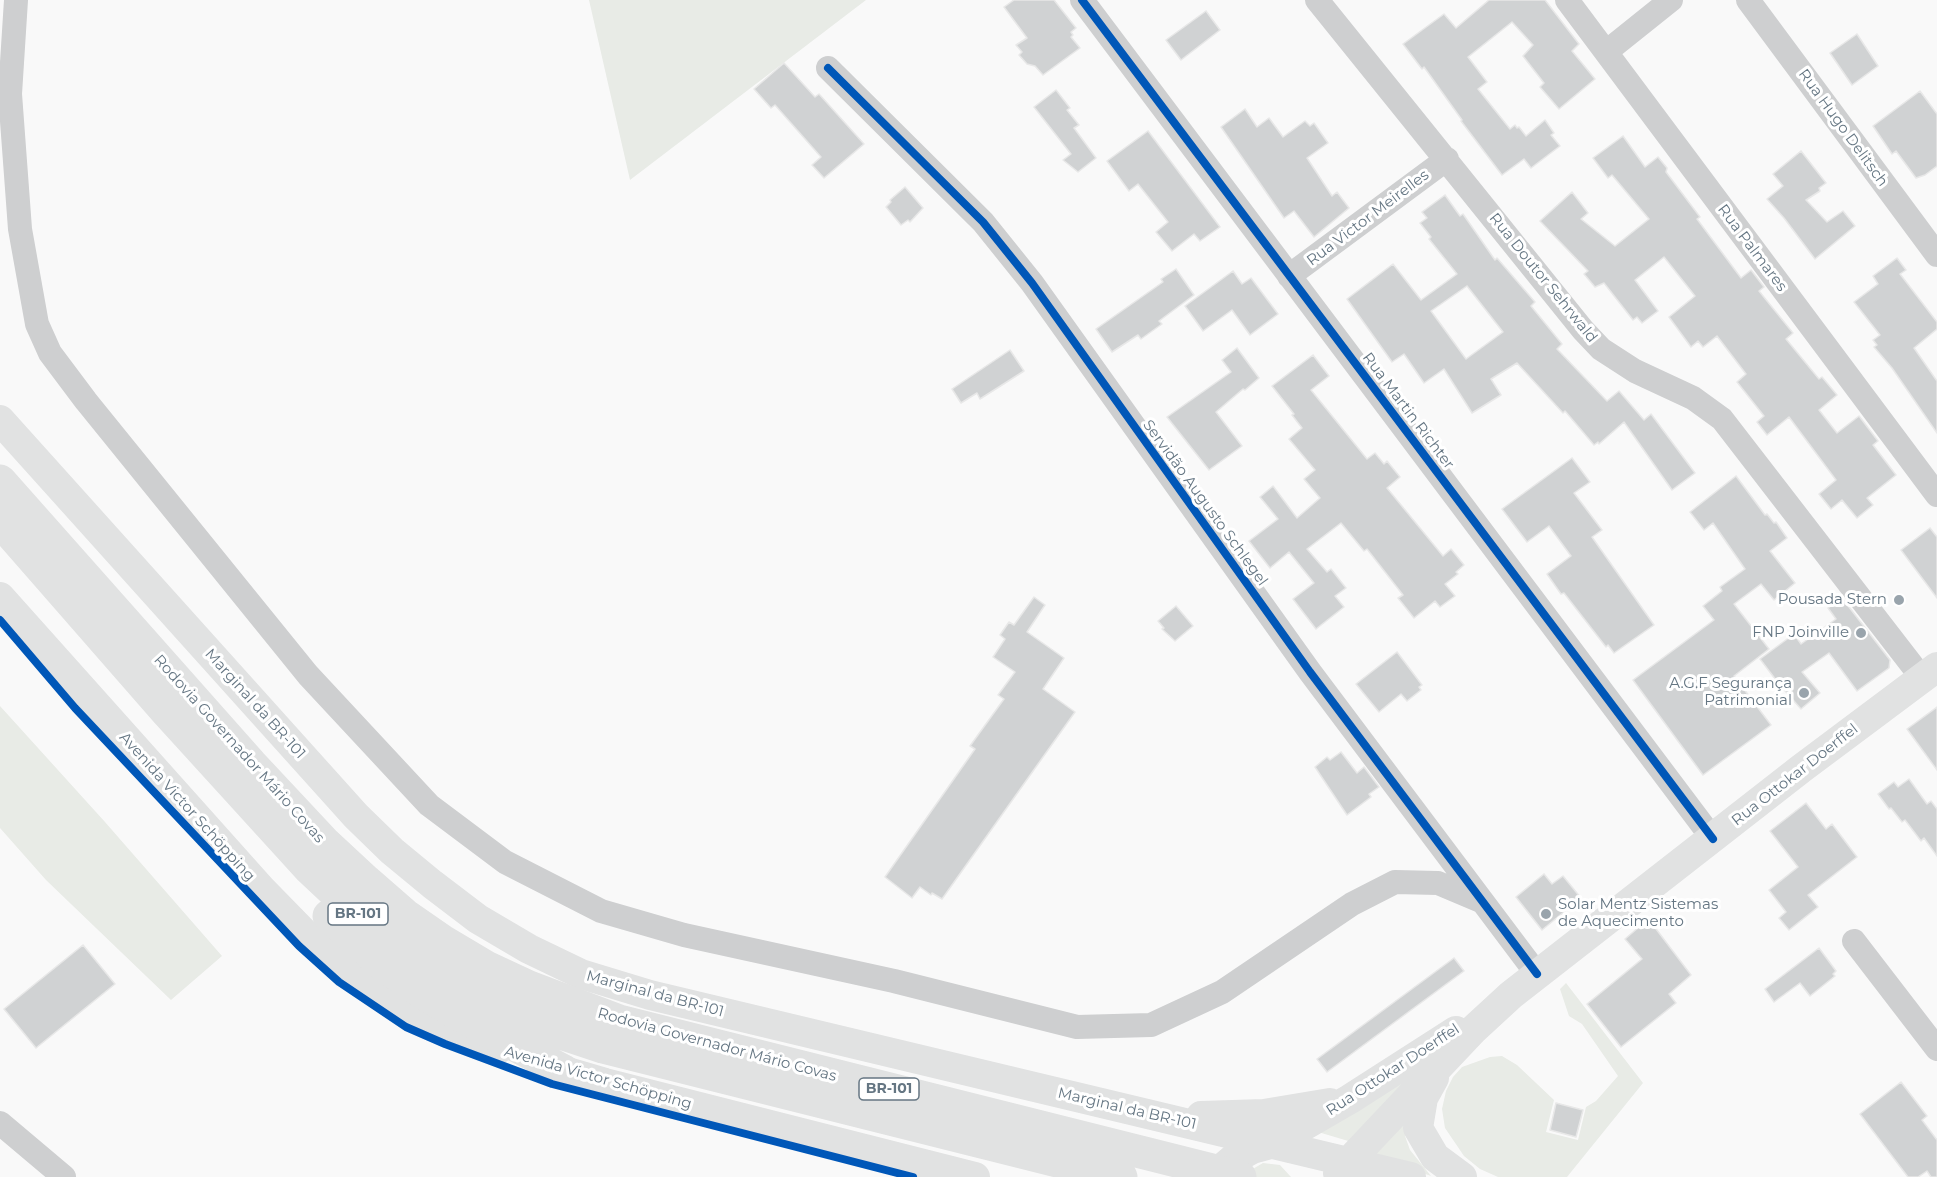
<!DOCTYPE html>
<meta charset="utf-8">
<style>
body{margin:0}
canvas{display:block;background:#f9f9f9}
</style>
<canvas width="1937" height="1177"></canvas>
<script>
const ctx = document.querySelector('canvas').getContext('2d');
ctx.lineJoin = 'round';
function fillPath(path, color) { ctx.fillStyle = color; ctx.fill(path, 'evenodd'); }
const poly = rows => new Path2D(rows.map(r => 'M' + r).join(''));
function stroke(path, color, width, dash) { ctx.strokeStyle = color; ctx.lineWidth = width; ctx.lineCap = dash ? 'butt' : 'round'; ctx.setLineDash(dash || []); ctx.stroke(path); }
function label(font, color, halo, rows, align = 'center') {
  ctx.font = font + ' Montserrat,sans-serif'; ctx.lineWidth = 6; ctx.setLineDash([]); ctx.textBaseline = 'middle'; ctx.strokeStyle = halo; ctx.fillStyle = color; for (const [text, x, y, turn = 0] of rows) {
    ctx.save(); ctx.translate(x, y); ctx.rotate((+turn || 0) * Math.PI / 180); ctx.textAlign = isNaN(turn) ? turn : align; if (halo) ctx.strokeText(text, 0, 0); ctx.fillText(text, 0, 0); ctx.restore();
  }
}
const green = poly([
 [589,0,866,0,630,180],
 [0,706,105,822,222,956,171,1000,46,880,0,828],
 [1566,983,1643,1083,1567,1177,1498,1177,1480,1169,1464,1156,1445,1128,1442,1109,1446,1091,1453,1077,1462,1067,1490,1057,1502,1056,1517,1065,1554,1100,1546,1132,1578,1140,1586,1107,1596,1101,1618,1076,1582,1024,1569,1016,1560,989],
 [1409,1078,1355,1143,1308,1129],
 [1406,1107,1405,1136,1410,1150,1431,1176,1367,1153],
 [1263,1163,1280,1165,1291,1177,1239,1177]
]);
const building = poly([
 [1014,0,1054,0,1076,28,1071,32,1073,35,1071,37,1080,48,1043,75,1035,66,1027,64,1019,55,1022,52,1016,45,1027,38,1004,7,1014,0],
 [1489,0,1545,0,1579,44,1572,51,1595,79,1559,109,1540,87,1544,83,1523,56,1533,45,1512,22,1468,57,1487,82,1478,89,1510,129,1515,125,1517,128,1519,127,1526,136,1545,120,1554,133,1551,135,1560,146,1531,168,1524,159,1502,175,1461,121,1462,120,1424,67,1422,69,1403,44,1444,14,1456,28,1489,0],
 [1206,11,1220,30,1181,60,1166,40,1206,11],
 [1857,34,1878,66,1852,85,1830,53,1857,34],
 [784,63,815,97,819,94,864,144,824,178,812,165,821,157,775,105,771,108,754,89,784,63],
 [1056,90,1070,108,1067,110,1079,125,1074,128,1096,158,1078,172,1063,160,1071,154,1034,107,1056,90],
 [1920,91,1937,114,1937,166,1925,175,1916,178,1896,151,1892,154,1873,126,1920,91],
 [1245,109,1257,127,1269,118,1283,137,1305,121,1310,126,1314,123,1328,143,1307,158,1332,196,1337,192,1349,208,1314,237,1294,211,1284,218,1221,127,1245,109],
 [1148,131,1220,227,1200,241,1194,234,1172,251,1156,232,1168,222,1138,184,1129,191,1107,161,1148,131],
 [1623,136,1645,167,1658,157,1667,168,1666,172,1700,217,1697,219,1741,278,1751,270,1764,287,1759,291,1793,333,1786,339,1819,379,1822,377,1837,395,1819,410,1837,433,1859,416,1878,441,1873,445,1896,475,1867,498,1873,505,1857,518,1842,500,1831,509,1819,494,1836,480,1789,417,1767,435,1757,422,1764,416,1737,382,1746,374,1717,336,1703,347,1698,341,1691,347,1669,317,1695,296,1664,257,1635,280,1658,311,1642,323,1637,317,1633,320,1604,283,1595,287,1584,274,1588,271,1540,221,1572,192,1588,213,1581,219,1615,246,1649,219,1612,175,1608,178,1593,158,1623,136],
 [1801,151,1826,183,1819,188,1820,191,1806,200,1827,222,1843,211,1855,226,1815,259,1784,218,1767,199,1783,186,1773,174,1801,151],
 [905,187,923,208,910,222,908,220,901,225,886,207,891,202,890,200,905,187],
 [1445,195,1460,216,1463,214,1495,260,1497,258,1535,302,1531,306,1562,344,1557,349,1607,401,1619,391,1644,420,1651,414,1695,473,1672,490,1624,422,1599,444,1598,442,1594,445,1565,411,1563,413,1517,363,1491,379,1501,395,1472,413,1444,369,1424,383,1404,354,1392,362,1347,299,1393,264,1421,300,1457,274,1429,239,1431,237,1420,223,1427,218,1422,212,1445,195],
 [1467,286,1503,332,1466,359,1431,311,1467,286],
 [1897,258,1906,270,1900,274,1937,322,1937,329,1914,348,1937,381,1937,433,1892,368,1874,347,1877,345,1873,340,1880,335,1854,302,1878,284,1873,276,1897,258],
 [1176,269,1194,295,1159,321,1162,324,1141,339,1138,335,1112,352,1096,329,1163,282,1161,279,1176,269],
 [1233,271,1242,284,1251,278,1278,314,1250,335,1232,310,1203,331,1185,306,1233,271],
 [1237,348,1259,378,1245,390,1243,389,1216,412,1242,446,1209,470,1167,417,1231,372,1222,360,1237,348],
 [1010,350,1024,371,980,399,977,393,961,403,952,389,1010,350],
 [1313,355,1329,376,1311,390,1367,459,1375,453,1384,464,1387,461,1400,477,1387,488,1443,556,1451,549,1464,565,1456,572,1458,574,1445,584,1455,596,1440,607,1435,601,1414,618,1398,598,1403,595,1367,549,1364,551,1341,523,1307,549,1327,572,1331,569,1346,588,1335,596,1344,607,1316,629,1293,599,1314,583,1289,552,1270,568,1249,541,1278,519,1260,497,1273,486,1297,518,1320,498,1304,479,1315,470,1289,439,1302,428,1292,415,1294,414,1272,386,1313,355],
 [1572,458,1590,482,1574,493,1602,530,1592,537,1654,625,1614,653,1608,645,1606,647,1564,593,1561,594,1547,574,1571,556,1549,526,1527,542,1502,509,1572,458],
 [1736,476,1765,515,1767,514,1774,523,1776,522,1787,538,1770,551,1795,583,1774,600,1761,584,1734,604,1769,649,1734,676,1771,725,1703,775,1633,680,1714,620,1703,606,1722,591,1720,587,1745,569,1713,523,1704,530,1690,512,1736,476],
 [1930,528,1937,537,1937,598,1901,550,1930,528],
 [1034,597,1045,605,1027,632,1064,658,1043,689,1075,712,942,899,932,893,931,895,920,887,912,898,885,877,975,749,970,746,1004,699,998,695,1015,672,993,657,1005,639,1000,635,1009,622,1014,625,1034,597],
 [1842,598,1890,660,1889,668,1857,691,1829,653,1802,672,1820,693,1801,709,1779,684,1760,659,1794,634,1801,644,1836,619,1828,608,1842,598],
 [1176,606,1193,626,1175,641,1162,629,1164,628,1158,621,1176,606],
 [1397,652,1422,685,1419,687,1421,690,1407,701,1401,694,1379,712,1356,684,1397,652],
 [1937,707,1937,770,1907,729,1937,707],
 [1341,752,1357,773,1364,767,1379,787,1369,794,1371,797,1347,815,1315,767,1327,757,1330,760,1341,752],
 [1909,779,1927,804,1931,801,1937,809,1937,856,1924,838,1921,841,1905,820,1902,822,1891,808,1889,809,1878,794,1894,782,1898,787,1909,779],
 [1806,803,1826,829,1832,824,1857,857,1808,895,1818,907,1789,930,1779,918,1786,912,1769,890,1798,867,1770,831,1806,803],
 [1544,874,1552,884,1563,876,1581,898,1542,930,1516,897,1544,874],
 [1650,921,1691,975,1669,994,1676,1003,1621,1047,1587,1004,1642,959,1625,939,1639,927,1641,929,1650,921],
 [83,945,115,984,36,1048,4,1009,83,945],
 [1819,948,1836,971,1833,974,1835,976,1810,996,1800,983,1774,1002,1765,989,1819,948],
 [1454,958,1464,971,1327,1072,1317,1059,1454,958],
 [1901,1082,1927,1116,1922,1120,1937,1140,1937,1177,1931,1177,1927,1171,1918,1177,1908,1177,1860,1114,1901,1082],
 [1556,1103,1583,1110,1576,1137,1550,1130,1556,1103]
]);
const minor = poly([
 [16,0,10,94,20,229,37,324,50,353,86,401,308,675,429,805,505,862,601,911,684,935,894,981,1077,1027,1151,1025,1222,992,1352,904,1395,882,1438,883,1483,902],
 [1082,0,1713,839],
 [1317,0,1583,330,1601,349,1635,371,1693,398,1722,419,1922,678],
 [1567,0,1937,495],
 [1748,0,1937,255],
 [1606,52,1671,0],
 [828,68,983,222,1032,283,1310,672,1537,974],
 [1289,276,1447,159],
 [1854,941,1937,1049],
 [0,1123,64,1177]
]);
const major = poly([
 [0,420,356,816,392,851,432,884,478,919,529,949,581,974,650,995,1411,1177],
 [0,597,261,889,306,935,338,962,378,992,434,1023,498,1049],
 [540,1064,605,1083,975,1177],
 [1434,1078,1423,1098,1418,1128,1435,1157,1462,1177],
 [1201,1116,1264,1114,1330,1103],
 [1338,1173,1473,1030,1511,995,1802,768,1937,667],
 [1212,1177,1232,1160,1252,1149,1274,1143,1350,1099,1456,1031]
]);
const highway = poly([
 [0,481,251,764,324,842,366,881,405,915,444,942,486,967,529,987,619,1021,1240,1177],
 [0,521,166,711,309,868,357,913,409,953,466,990,509,1014,546,1028,603,1047,1121,1177],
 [329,916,382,964,428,996,484,1029,564,1071]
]);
const cycleway = poly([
 [1082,0,1713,839],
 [828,68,983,222,1032,283,1310,672,1537,974],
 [0,620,75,708,299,946,339,982,406,1027,445,1044,552,1084,913,1177]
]);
const markers = [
 [1899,600,6,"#99a4ac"],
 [1861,633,6,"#99a4ac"],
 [1804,693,6,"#99a4ac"],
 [1546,914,6,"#99a4ac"]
];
const shields = [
 [358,914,60],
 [889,1089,60]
];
const shieldNames = [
 ["BR-101",358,914],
 ["BR-101",889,1089]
];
const streetNames = [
 ["Rua Hugo Delitsch",1843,128,54],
 ["Rua Victor Meirelles",1368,218,-37],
 ["Rua Palmares",1752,248,53],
 ["Rua Doutor Sehrwald",1543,278,51],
 ["Rua Martin Richter",1408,411,53],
 ["Servidão Augusto Schlegel",1205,503,54],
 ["Marginal da BR-101",255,704,48],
 ["Rodovia Governador Mário Covas",239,749,48],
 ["Rua Ottokar Doerffel",1795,775,-38],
 ["Avenida Victor Schöpping",187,807,48],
 ["Marginal da BR-101",655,994,15],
 ["Rodovia Governador Mário Covas",717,1045,15],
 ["Rua Ottokar Doerffel",1393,1070,-33],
 ["Avenida Victor Schöpping",598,1078,16],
 ["Marginal da BR-101",1127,1109,13]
];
const poiNames = [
 ["Pousada Stern",1887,600],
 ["FNP Joinville",1849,633],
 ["A.G.F Segurança",1792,684],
 ["Patrimonial",1792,701],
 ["Solar Mentz Sistemas",1558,905,"left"],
 ["de Aquecimento",1558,922,"left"]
];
fillPath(green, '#e8ebe6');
fillPath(building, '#d0d2d3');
stroke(building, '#e8e8e8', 1.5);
stroke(minor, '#cecfd0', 24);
stroke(major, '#e1e2e2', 30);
stroke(highway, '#e1e2e2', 33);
stroke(cycleway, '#0057b8', 8);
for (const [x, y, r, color] of markers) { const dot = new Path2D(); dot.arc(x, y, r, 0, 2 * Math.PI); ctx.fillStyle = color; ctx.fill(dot); stroke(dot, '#fff', 2); }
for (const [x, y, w] of shields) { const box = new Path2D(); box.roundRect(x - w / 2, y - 11, w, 22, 4.5); ctx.fillStyle = '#fff'; ctx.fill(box); stroke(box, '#657683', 1.5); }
label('bold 14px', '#657683', null, shieldNames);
label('15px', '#657683', '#fff', streetNames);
label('15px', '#657683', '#fff', poiNames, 'right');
</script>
